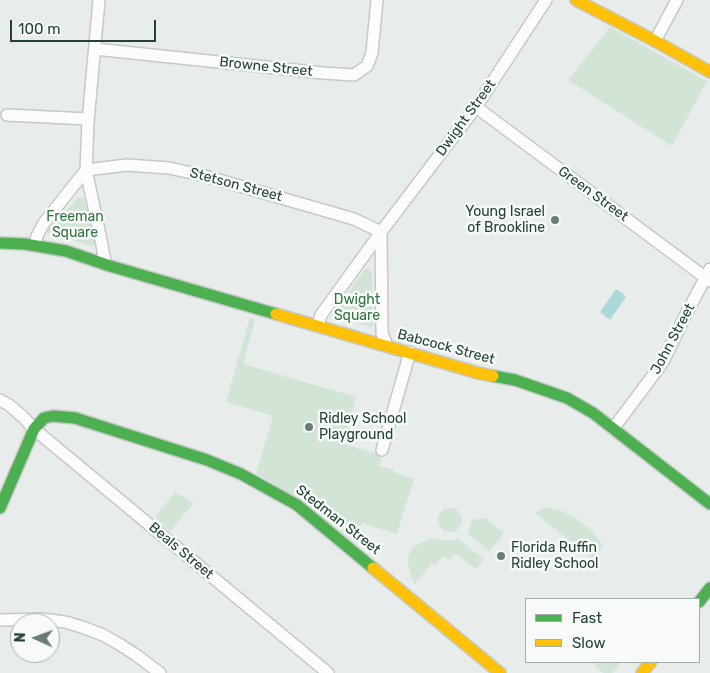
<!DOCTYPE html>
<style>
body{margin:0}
#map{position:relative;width:710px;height:673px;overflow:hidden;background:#e8ecea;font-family:Rubik,sans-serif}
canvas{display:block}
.legend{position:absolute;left:525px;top:598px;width:175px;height:65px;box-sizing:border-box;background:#f7faf8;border:1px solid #a3b0aa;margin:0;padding:6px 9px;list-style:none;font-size:15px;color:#254035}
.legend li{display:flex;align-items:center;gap:10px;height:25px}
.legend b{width:25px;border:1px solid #a3b0aa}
.north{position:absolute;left:10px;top:613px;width:50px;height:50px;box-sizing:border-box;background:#f7faf8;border:1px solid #a3b0aa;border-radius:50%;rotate:272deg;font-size:14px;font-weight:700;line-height:20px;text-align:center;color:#254035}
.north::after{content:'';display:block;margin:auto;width:18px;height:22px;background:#697c74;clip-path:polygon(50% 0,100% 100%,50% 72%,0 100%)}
.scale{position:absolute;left:10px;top:20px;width:146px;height:22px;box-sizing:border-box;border:2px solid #254035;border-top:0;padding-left:6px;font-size:15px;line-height:18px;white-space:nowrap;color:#254035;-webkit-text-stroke:4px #f7faf8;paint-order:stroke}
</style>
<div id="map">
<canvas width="710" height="673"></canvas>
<ul class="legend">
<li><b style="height:6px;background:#4caf50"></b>Fast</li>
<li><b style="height:6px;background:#ffc107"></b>Slow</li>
</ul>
<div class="north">N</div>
<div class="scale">100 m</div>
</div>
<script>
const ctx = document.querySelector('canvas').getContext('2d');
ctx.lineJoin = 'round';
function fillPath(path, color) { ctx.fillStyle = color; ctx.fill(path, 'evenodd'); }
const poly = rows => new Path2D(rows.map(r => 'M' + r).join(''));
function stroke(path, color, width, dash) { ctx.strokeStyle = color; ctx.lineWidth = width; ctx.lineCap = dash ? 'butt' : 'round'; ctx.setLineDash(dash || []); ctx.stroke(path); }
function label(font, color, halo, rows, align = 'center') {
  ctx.font = font + ' Rubik,sans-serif'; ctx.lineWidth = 5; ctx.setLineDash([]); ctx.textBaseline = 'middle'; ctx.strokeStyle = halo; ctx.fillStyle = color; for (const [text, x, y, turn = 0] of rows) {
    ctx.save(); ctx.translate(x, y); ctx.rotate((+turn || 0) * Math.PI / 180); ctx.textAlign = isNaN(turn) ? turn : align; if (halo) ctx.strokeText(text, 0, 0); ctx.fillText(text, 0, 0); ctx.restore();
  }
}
const green = poly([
 [610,27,707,81,672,146,568,80],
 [81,197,85,200,96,242,96,245,93,246,48,233,48,229,78,198],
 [367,268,369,269,372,272,373,326,371,327,338,318,335,315,335,312,364,270],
 [250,318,255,319,243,364,356,397,343,444,382,455,379,466,394,470,394,472,414,479,397,534,362,523,356,543,311,507,256,473,273,416,226,402],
 [175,492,194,503,170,531,155,517],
 [545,507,562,511,577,519,590,529,603,545,594,560,535,513],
 '438 520a12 12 0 1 1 24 0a12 12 0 1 1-24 0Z',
 [485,518,504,533,490,551,468,534,472,520],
 [431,538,449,541,458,539,484,559,476,569,456,554,449,560,443,556,435,565,432,563,415,584,410,574,408,563,408,556,412,549,417,545],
 [593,662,622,662,612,673,603,673]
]);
const water = poly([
 [616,289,623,293,623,294,626,297,610,320,600,312]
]);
const street = poly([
 [99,0,88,122,86,170,102,245,105,263],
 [655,41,677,0],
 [95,49,323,73,354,75,367,66,372,53,377,0],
 [476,107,710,281],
 [7,115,88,119],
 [86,170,127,165,169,168,205,176,354,219,381,232],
 [381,232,382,333,387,346],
 [35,245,37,236,44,223,86,170],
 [318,326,321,315,381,232,476,107,546,0],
 [0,400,9,405,23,417,34,429,328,673],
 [613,429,663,362,684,318,710,269],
 [382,450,410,352],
 [0,620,42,619,65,622,82,627,103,635,119,644,136,655,160,673]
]);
const fast = poly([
 [0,243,25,244,66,251,110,266,276,314],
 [493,376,515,380,567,398,593,413,710,504],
 [0,508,34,429,44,418,53,416,75,418,207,460,241,474,297,505,373,568],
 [699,602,710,588]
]);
const slow = poly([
 [576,0,655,41,710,72],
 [276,314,478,373,493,376],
 [373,568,500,673],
 [642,673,651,662]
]);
const markers = [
 [555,220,5,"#697c74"],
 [309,427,5,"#697c74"],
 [501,556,5,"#697c74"]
];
const streetNames = [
 ["Browne Street",266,67,6],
 ["Dwight Street",466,118,-54],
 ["Stetson Street",236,185,15],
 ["Green Street",593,194,36],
 ["John Street",673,339,-62],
 ["Babcock Street",446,347,15],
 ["Stedman Street",338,520,38],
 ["Beals Street",181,551,40]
];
const poiNames = [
 ["Young Israel",545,212,"right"],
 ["of Brookline",545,228,"right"],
 ["Ridley School",319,419],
 ["Playground",319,435],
 ["Florida Ruffin",511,548],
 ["Ridley School",511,564]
];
const parkNames = [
 ["Freeman",75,217],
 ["Square",75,233],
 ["Dwight",357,300],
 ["Square",357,316]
];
fillPath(green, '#d2e4d5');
fillPath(water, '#abd8d8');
stroke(street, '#c5c9c7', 14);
stroke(fast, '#c4c9c7', 14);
stroke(slow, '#c4c9c7', 14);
stroke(street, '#fcfcfc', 11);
stroke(fast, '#4caf50', 11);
stroke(slow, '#ffc107', 11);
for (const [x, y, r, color] of markers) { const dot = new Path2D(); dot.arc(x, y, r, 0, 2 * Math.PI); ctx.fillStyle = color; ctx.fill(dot); stroke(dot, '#f7faf8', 2); }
label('14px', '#254035', '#f7faf8', streetNames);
label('14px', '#254035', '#f7faf8', poiNames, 'left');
label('14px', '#317542', '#f7faf8', parkNames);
</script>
